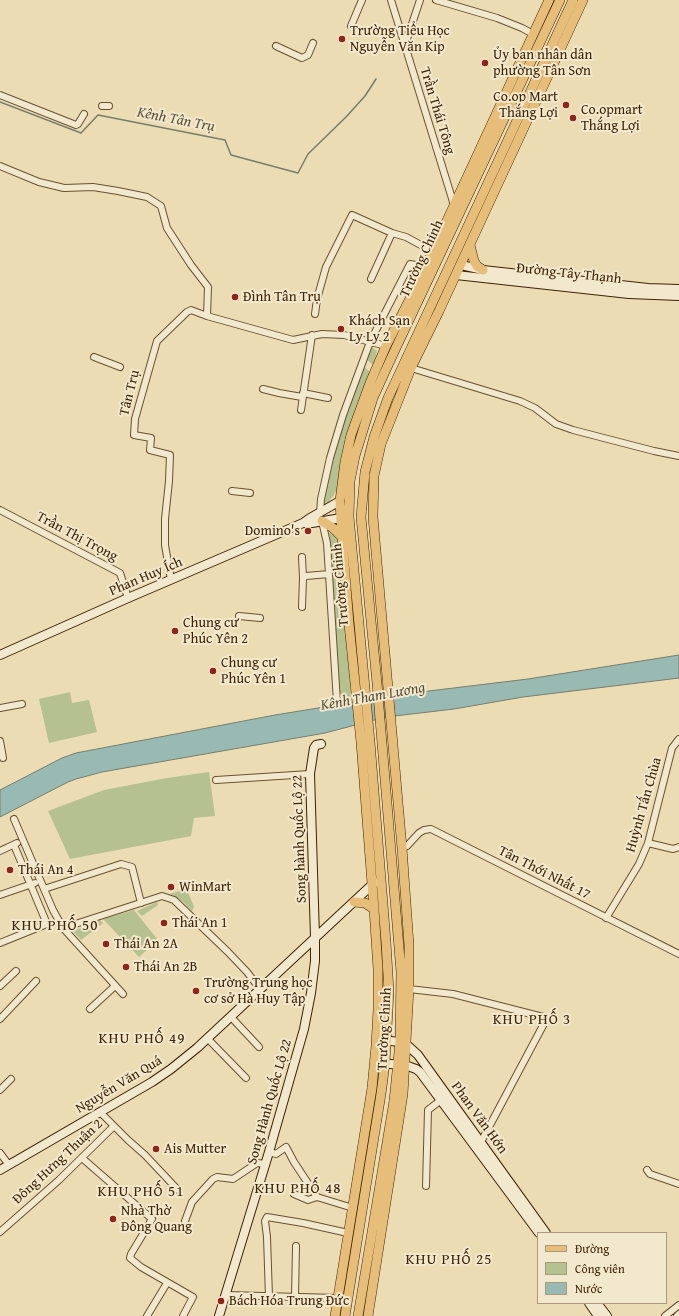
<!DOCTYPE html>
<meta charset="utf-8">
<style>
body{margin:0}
#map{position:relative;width:679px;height:1316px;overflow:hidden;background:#ebdcb4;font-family:"Gentium Book Plus",serif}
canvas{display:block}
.legend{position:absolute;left:537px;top:1232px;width:130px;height:72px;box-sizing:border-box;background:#f2e8ce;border:1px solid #aa997d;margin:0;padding:5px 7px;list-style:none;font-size:12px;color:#3e2304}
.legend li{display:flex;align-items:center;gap:8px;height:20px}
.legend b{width:20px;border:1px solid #aa997d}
</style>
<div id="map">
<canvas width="679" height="1316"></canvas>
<ul class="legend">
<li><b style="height:5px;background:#e6be7a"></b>Đường</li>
<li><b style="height:11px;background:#b5c18f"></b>Công viên</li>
<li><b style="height:11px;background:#99bab2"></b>Nước</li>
</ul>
</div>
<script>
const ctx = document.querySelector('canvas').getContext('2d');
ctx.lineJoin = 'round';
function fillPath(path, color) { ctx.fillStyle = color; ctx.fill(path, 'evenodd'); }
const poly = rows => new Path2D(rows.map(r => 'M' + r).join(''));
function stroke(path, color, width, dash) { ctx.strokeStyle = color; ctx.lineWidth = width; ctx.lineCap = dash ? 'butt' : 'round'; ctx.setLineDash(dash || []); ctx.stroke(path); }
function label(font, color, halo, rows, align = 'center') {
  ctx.font = font + ' "Gentium Book Plus",serif'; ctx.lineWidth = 4; ctx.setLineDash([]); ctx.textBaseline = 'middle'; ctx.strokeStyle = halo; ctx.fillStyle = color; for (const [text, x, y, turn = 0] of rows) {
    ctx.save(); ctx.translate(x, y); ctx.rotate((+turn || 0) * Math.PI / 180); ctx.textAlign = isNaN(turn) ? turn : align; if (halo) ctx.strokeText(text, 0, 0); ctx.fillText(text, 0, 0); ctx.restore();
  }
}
const green = poly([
 [370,348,373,348,377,351,374,364,372,364,366,359],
 [364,367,369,371,370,375,339,473,337,490,327,505,322,507,324,495,343,425,350,400],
 [333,531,340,538,351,697,339,697,329,533],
 [70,692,72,703,89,700,97,732,49,743,39,699],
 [209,772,215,816,194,818,191,836,70,859,48,811,104,790,167,778],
 [183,890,188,892,194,907,192,911,182,901,170,894],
 [157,902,158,905,142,916,137,911],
 [134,910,158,940,139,957,103,919],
 [100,920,103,923,81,940,73,931]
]);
const water = poly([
 [679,655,679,678,523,697,454,709,386,717,325,733,102,772,76,779,68,782,0,817,0,790,62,758,76,753,275,715,404,694,528,679,679,655]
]);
const stream = poly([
 [0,102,81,133,98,115,225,140,231,155,298,173,308,154,346,117,365,96,376,79]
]);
const street = poly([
 [391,0,454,205],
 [436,0,497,18,522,28,533,34],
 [351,26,362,0],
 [405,45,420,0],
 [276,46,302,58,308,55,313,43],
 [0,95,76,125,78,124,84,114],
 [102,106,109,106],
 [0,166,39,182,64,188,93,187,118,191,147,197,161,206,167,228,191,265,208,287,207,316],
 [371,279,392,233],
 [315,314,317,299,326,267,352,215,392,233,406,237,432,251],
 [94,357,120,367],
 [411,368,520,401,535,408,556,424,573,430,654,451,679,456],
 [263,389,279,393,302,397],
 [303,393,328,398],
 [301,410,312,335],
 [232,491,250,493],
 [0,510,120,573,128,598],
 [320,513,321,499,330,458,343,415,370,342,410,264,425,267],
 [322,521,327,543,337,702],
 [302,557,303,578],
 [171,580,165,545,165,519,169,481,170,455,150,450,151,438,134,435,135,419,157,341,187,312,191,310,207,316,293,340,322,334,344,335,386,346],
 [302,607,303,578,306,576,329,574],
 [239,616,260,618],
 [0,708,22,704],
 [0,741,3,758],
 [216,780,310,774],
 [14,819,53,910,63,928,123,994],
 [648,843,673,849,679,847],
 [402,848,407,846,419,833,424,830,431,829,679,954],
 [0,851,17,843],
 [44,889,121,864,132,867,141,903],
 [0,895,35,883],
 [606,918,639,864,648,843,672,748,679,739],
 [63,928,162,896,174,900,228,952,247,972,260,989],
 [0,943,47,924,14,845],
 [0,986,16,971],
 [409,989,453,994,547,1018,481,1142],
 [90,1009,115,986],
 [231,1017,259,1047],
 [0,1019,36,981],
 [207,1038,246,1078],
 [0,1090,11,1079],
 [100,1112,128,1140,145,1155,178,1190],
 [269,1152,276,1154,286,1147,294,1162,317,1197],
 [0,1153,9,1165],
 [82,1158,152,1219,131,1254,130,1258,141,1267,193,1297,183,1316],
 [647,1170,650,1174,679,1184],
 [426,1186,428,1110,441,1100],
 [294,1194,308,1200,317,1197,353,1208],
 [185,1221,192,1202,213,1179,217,1177,233,1179,257,1163,266,1164],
 [0,1232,59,1180,114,1126],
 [226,1295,337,1298],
 [269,1297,267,1237,265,1221,267,1217,303,1223,348,1233],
 [295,1297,296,1246],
 [147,1316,167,1283],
 [665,1316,679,1305],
 [677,1316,679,1314]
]);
const secondary = poly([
 [461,265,483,270,648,288,679,289],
 [456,275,629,294,679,296],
 [303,523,312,523,341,518],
 [0,655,128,598,303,523,310,518,340,501],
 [381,1040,400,1042,406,1044,418,1055,546,1233],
 [375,1063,405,1065,416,1069,420,1072,539,1233],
 [0,1170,152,1082,171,1069,197,1048,375,882],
 [589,1303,598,1316],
 [597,1303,607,1316],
 [219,1316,269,1152,304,1029,311,993,315,961,315,937,310,774,314,748,316,745,321,744]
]);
const primary = poly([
 [470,245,474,261,477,266,483,270],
 [322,521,333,528,342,537],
 [354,902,365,903,374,909],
 [335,1316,372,1088,376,1046,378,1009,378,969,374,909,361,742,349,624,342,537,340,501,345,462,351,435,370,383,386,346,420,279,549,0],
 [345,1316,381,1094,385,1063,389,992,386,942,370,742,349,517,350,481,355,456,373,398,394,352,560,0],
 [358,1316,394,1101,400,1042,401,972,377,683,361,517,365,472,374,437,388,398,573,0],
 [368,1316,403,1094,409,989,409,945,402,848,373,517,374,476,381,444,411,368,439,311,583,0]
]);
const markers = [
 [342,39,4,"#8f2418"],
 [485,63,4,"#8f2418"],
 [566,105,4,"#8f2418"],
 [573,118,4,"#8f2418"],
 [235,297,4,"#8f2418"],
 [341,329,4,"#8f2418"],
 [308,531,4,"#8f2418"],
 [175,631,4,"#8f2418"],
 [213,671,4,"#8f2418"],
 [10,870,4,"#8f2418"],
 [171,887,4,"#8f2418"],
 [164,923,4,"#8f2418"],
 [106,944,4,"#8f2418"],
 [126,967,4,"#8f2418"],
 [196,991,4,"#8f2418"],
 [156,1149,4,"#8f2418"],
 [113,1219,4,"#8f2418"],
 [221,1301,4,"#8f2418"]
];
const poiNames = [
 ["Trường Tiểu Học",350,31],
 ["Nguyễn Văn Kip",350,47],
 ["Ủy ban nhân dân",493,55],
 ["phường Tân Sơn",493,71],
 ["Co.op Mart",558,97,"right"],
 ["Thắng Lợi",558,113,"right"],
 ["Co.opmart",581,110],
 ["Thắng Lợi",581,126],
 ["Đình Tân Trụ",243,297],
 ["Khách Sạn",349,321],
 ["Ly Ly 2",349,337],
 ["Domino's",300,531,"right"],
 ["Chung cư",183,623],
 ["Phúc Yên 2",183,639],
 ["Chung cư",221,663],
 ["Phúc Yên 1",221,679],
 ["Thái An 4",18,870],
 ["WinMart",179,887],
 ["Thái An 1",172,923],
 ["Thái An 2A",114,944],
 ["Thái An 2B",134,967],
 ["Trường Trung học",204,983],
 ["cơ sở Hà Huy Tập",204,999],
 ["Ais Mutter",164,1149],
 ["Nhà Thờ",121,1211],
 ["Đông Quang",121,1227],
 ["Bách Hóa Trung Đức",229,1301]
];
const streetNames = [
 ["Trần Thái Tông",437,111,73],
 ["Trường Chinh",422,259,-65],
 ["Đường Tây Thạnh",569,274,6],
 ["Tân Trụ",130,393,-76],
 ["Trần Thị Trọng",77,537,28],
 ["Phan Huy Ích",146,577,-23],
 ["Trường Chinh",341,585,-95],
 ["Huỳnh Tấn Chùa",644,805,-74],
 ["Song hành Quốc Lộ 22",300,839,-92],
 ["Tân Thới Nhất 17",544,873,27],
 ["Trường Chinh",385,1029,-87],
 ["Nguyễn Văn Quá",119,1085,-31],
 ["Song Hành Quốc Lộ 22",270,1102,-74],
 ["Phan Văn Hớn",479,1118,54],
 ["Đông Hưng Thuận 2",58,1162,-43]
];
const waterNames = [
 ["Kênh Tân Trụ",176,120,11],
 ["Kênh Tham Lương",373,697,-10]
];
const neighbourhoodNames = [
 ["KHU PHỐ 50",55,926],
 ["KHU PHỐ 3",532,1020],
 ["KHU PHỐ 49",142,1039],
 ["KHU PHỐ 48",298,1189],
 ["KHU PHỐ 51",141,1192],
 ["KHU PHỐ 25",449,1260]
];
fillPath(green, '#b5c18f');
fillPath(water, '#99bab2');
stroke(water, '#757e6c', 1);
stroke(stream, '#757e6c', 1.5);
stroke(street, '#695130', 8);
stroke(secondary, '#3e2304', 10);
stroke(primary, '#3e2304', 10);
stroke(street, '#f2e8ce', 6);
stroke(secondary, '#f2e8ce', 8);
stroke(primary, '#e6be7a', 9);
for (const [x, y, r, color] of markers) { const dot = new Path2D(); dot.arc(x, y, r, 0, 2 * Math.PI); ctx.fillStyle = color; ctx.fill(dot); stroke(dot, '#f2e8ce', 1.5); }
label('14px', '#3e2304', '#f2e8ce', poiNames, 'left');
label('14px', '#3e2304', '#f2e8ce', streetNames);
label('italic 15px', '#595038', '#f2e8ce', waterNames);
ctx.letterSpacing = '1px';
label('15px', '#3e2304', '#f2e8ce', neighbourhoodNames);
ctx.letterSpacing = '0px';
</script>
